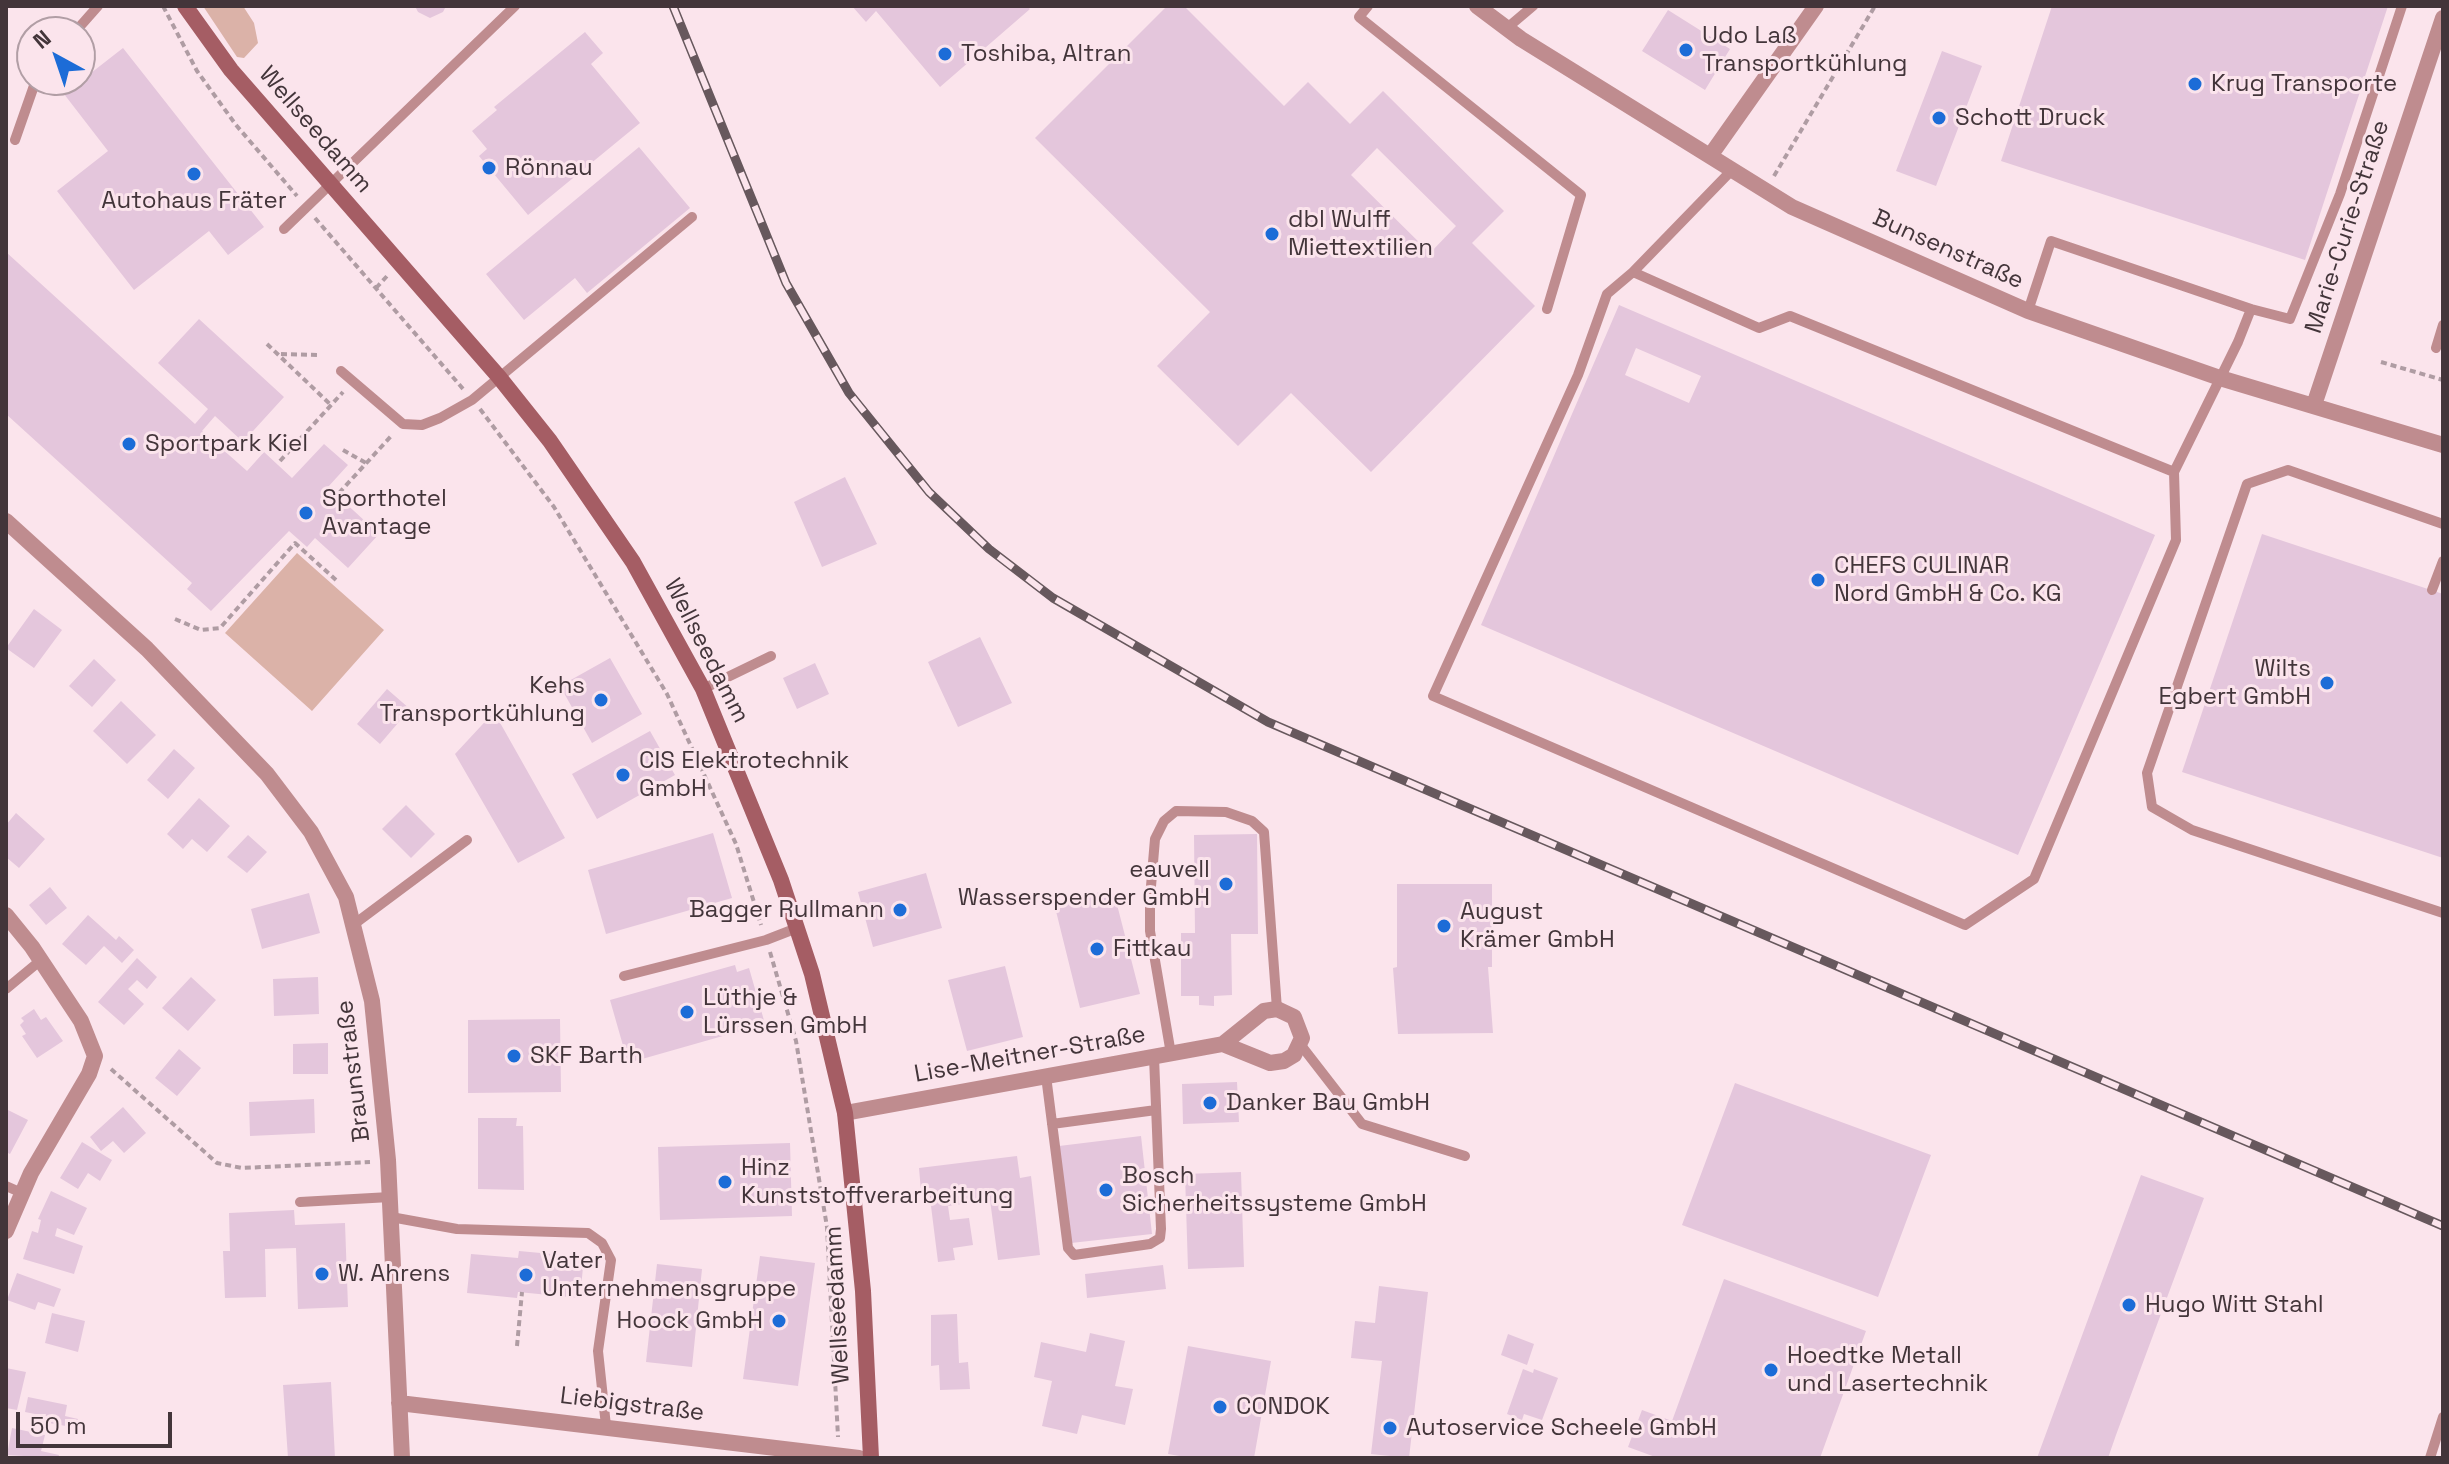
<!DOCTYPE html>
<meta charset="utf-8">
<style>
body{margin:0}
#map{position:relative;width:2449px;height:1464px;overflow:hidden;background:#fbe4ec;font-family:"Space Grotesk",sans-serif}
canvas{display:block}
.frame{position:absolute;inset:0;border:8px solid #43353a;pointer-events:none}
.north{position:absolute;left:16px;top:16px;width:80px;height:80px;box-sizing:border-box;background:#fbe4ec;border:2px solid #b19ea5;border-radius:50%;rotate:320deg;font-size:22px;font-weight:700;line-height:32px;text-align:center;color:#43353a}
.north::after{content:'';display:block;margin:auto;width:28px;height:36px;background:#1c6cd7;clip-path:polygon(50% 0,100% 100%,50% 72%,0 100%)}
.scale{position:absolute;left:16px;top:1412px;width:156px;height:36px;box-sizing:border-box;border:4px solid #43353a;border-top:0;padding-left:10px;font-size:24px;line-height:28px;white-space:nowrap;color:#43353a;-webkit-text-stroke:6px #fbe4ec;paint-order:stroke}
</style>
<div id="map">
<canvas width="2449" height="1464"></canvas>
<div class="frame"></div>
<div class="north">N</div>
<div class="scale">50 m</div>
</div>
<script>
const ctx = document.querySelector('canvas').getContext('2d');
ctx.lineJoin = 'round';
function fillPath(path, color) { ctx.fillStyle = color; ctx.fill(path, 'evenodd'); }
const poly = rows => new Path2D(rows.map(r => 'M' + r).join(''));
function stroke(path, color, width, dash) { ctx.strokeStyle = color; ctx.lineWidth = width; ctx.lineCap = dash ? 'butt' : 'round'; ctx.setLineDash(dash || []); ctx.stroke(path); }
function label(font, color, halo, rows, align = 'center') {
  ctx.font = font + ' "Space Grotesk",sans-serif'; ctx.lineWidth = 6; ctx.setLineDash([]); ctx.textBaseline = 'middle'; ctx.strokeStyle = halo; ctx.fillStyle = color; for (const [text, x, y, turn = 0] of rows) {
    ctx.save(); ctx.translate(x, y); ctx.rotate((+turn || 0) * Math.PI / 180); ctx.textAlign = isNaN(turn) ? turn : align; if (halo) ctx.strokeText(text, 0, 0); ctx.fillText(text, 0, 0); ctx.restore();
  }
}
const green = poly([
 [203,6,243,6,254,23,258,43,244,58,237,57],
 [297,553,384,630,312,711,225,633]
]);
const building = poly([
 [415,6,446,6,443,12,430,18,418,12],
 [852,6,1027,6,1030,9,940,87,876,11,866,22],
 [1167,6,1184,6,1284,106,1308,82,1350,124,1383,91,1504,211,1472,243,1535,306,1371,472,1291,393,1238,446,1157,366,1210,312,1035,138],
 [1377,148,1456,226,1430,253,1351,175],
 [2052,6,2388,6,2305,260,2001,161],
 [1668,10,1730,49,1705,90,1642,51],
 [585,32,603,53,591,64,640,123,528,215,479,156,487,149,472,131,497,110,494,107],
 [123,48,264,227,228,255,209,231,134,290,57,191,108,151,64,94],
 [1942,51,1982,66,1936,186,1896,171],
 [639,147,690,208,587,293,575,278,524,320,486,274],
 [6,252,195,424,208,409,158,363,199,319,284,397,243,442,215,416,202,431,247,471,264,452,292,478,324,444,348,465,328,487,379,534,348,568,315,538,307,547,289,531,211,611,187,589,192,583,6,414],
 [1619,305,2155,535,2018,855,1481,625],
 [1636,348,1701,376,1689,403,1625,375],
 [845,477,877,544,822,567,794,502],
 [2262,534,2443,594,2443,858,2182,772],
 [34,609,62,630,34,668,6,648],
 [980,637,1012,703,958,727,928,662],
 [610,658,642,714,592,743,560,686],
 [94,659,116,680,92,707,69,686],
 [815,663,829,694,797,709,783,678],
 [387,689,410,709,380,744,357,724],
 [121,701,156,735,127,764,93,731],
 [494,712,565,838,518,863,455,754],
 [650,731,675,775,597,819,572,774],
 [174,749,195,768,168,799,147,780],
 [199,798,230,826,207,852,192,839,183,849,167,834],
 [406,805,435,834,411,858,382,829],
 [16,813,45,839,19,868,6,857,6,825],
 [713,833,732,898,606,934,588,870],
 [1257,834,1258,934,1231,934,1232,995,1214,996,1214,1006,1199,1005,1199,996,1181,996,1181,933,1195,933,1194,835],
 [248,835,267,852,247,873,227,857],
 [926,873,942,928,873,947,858,892],
 [1397,884,1492,884,1492,967,1488,967,1493,1033,1398,1034,1393,968,1397,967],
 [50,887,67,908,46,925,29,905],
 [1113,889,1140,994,1080,1008,1054,903],
 [309,893,320,933,262,949,251,909],
 [88,915,116,940,119,936,134,950,122,963,104,946,86,965,62,944],
 [137,958,157,977,147,989,137,980,128,989,144,1004,124,1025,98,1002],
 [735,965,737,972,749,968,765,1024,628,1063,610,1000],
 [1005,966,1023,1037,967,1051,948,980],
 [191,977,216,1000,188,1031,162,1008],
 [318,977,319,1014,274,1016,273,979],
 [34,1009,41,1020,46,1017,63,1041,37,1058,22,1036,26,1034,20,1025,24,1021,21,1018],
 [560,1019,561,1092,468,1093,468,1020],
 [328,1043,328,1074,293,1074,293,1044],
 [179,1049,201,1068,177,1096,155,1078],
 [1237,1082,1239,1122,1183,1124,1182,1084],
 [1735,1083,1931,1155,1878,1297,1682,1225],
 [314,1099,315,1133,250,1136,249,1102],
 [123,1107,146,1133,124,1153,113,1141,101,1151,90,1137],
 [6,1109,28,1120,10,1154,6,1152],
 [478,1118,517,1118,516,1126,523,1126,524,1190,478,1189],
 [1141,1136,1152,1234,1071,1243,1059,1146],
 [82,1142,112,1160,100,1181,88,1173,78,1189,60,1178],
 [790,1143,792,1216,660,1220,658,1147],
 [1017,1156,1020,1178,1031,1176,1040,1255,998,1260,990,1200,948,1206,950,1220,969,1218,973,1245,953,1248,955,1260,938,1262,929,1190,921,1191,919,1168],
 [1241,1172,1244,1267,1188,1269,1185,1174],
 [2141,1175,2204,1198,2116,1435,2108,1458,2037,1458],
 [51,1191,87,1208,74,1235,57,1228,55,1236,83,1246,74,1274,23,1259,32,1231,38,1233,41,1220,38,1219],
 [294,1210,295,1225,345,1223,348,1307,298,1309,296,1248,265,1249,266,1297,225,1298,223,1251,230,1251,229,1213],
 [519,1251,584,1257,580,1298,518,1292,517,1298,467,1293,471,1254,518,1258],
 [760,1256,815,1263,798,1386,743,1379],
 [657,1264,702,1269,692,1367,646,1362],
 [1163,1265,1166,1289,1087,1298,1085,1274],
 [17,1273,61,1289,54,1307,38,1302,35,1310,7,1300],
 [1724,1279,1866,1331,1820,1458,1658,1458,1628,1447,1642,1410,1672,1421],
 [1379,1286,1428,1292,1409,1458,1371,1454,1382,1361,1351,1358,1355,1321,1375,1323],
 [52,1313,85,1321,78,1352,45,1343],
 [957,1314,959,1363,968,1362,970,1389,940,1390,939,1365,931,1366,931,1315],
 [1090,1333,1125,1341,1115,1386,1133,1389,1125,1425,1082,1415,1077,1434,1042,1426,1052,1381,1034,1377,1041,1342,1086,1352],
 [1508,1334,1534,1344,1527,1365,1501,1355],
 [1188,1346,1271,1361,1254,1458,1191,1458,1168,1454],
 [6,1368,26,1372,17,1410,6,1408],
 [1523,1369,1533,1373,1534,1369,1558,1378,1542,1420,1524,1414,1522,1420,1507,1414],
 [331,1382,335,1458,288,1458,283,1385],
 [28,1397,67,1405,65,1416,78,1419,77,1428,49,1423,50,1417,25,1412],
 [12,1428,45,1435,41,1451,59,1455,58,1458,7,1455]
]);
const path = poly([
 [163,6,197,71,236,125,297,196],
 [1774,176,1875,6],
 [315,218,464,390],
 [376,288,388,275],
 [267,344,332,406],
 [281,354,317,355],
 [2381,362,2443,380],
 [480,409,554,507,667,694,736,844,761,925],
 [343,450,366,463],
 [280,461,343,392],
 [339,493,393,434],
 [175,619,201,630,220,628,295,543,336,580],
 [770,952,796,1041,827,1227,838,1437],
 [111,1069,217,1163,242,1168,370,1162],
 [517,1346,522,1292]
]);
const service = poly([
 [1368,6,1359,17,1581,195,1547,309],
 [1507,28,1533,6],
 [75,32,98,6],
 [15,140,36,80],
 [1732,170,1633,272,1759,328,1790,316,2174,472],
 [284,229,515,6],
 [1633,272,1607,294,1578,375,1433,696,1965,925,2034,879,2176,540,2174,472,2238,342,2251,309,2051,241,2028,311],
 [2251,309,2290,319,2340,194,2402,6],
 [2436,348,2443,325],
 [341,371,403,424,422,425,440,418,472,400,692,217],
 [2443,524,2288,470,2247,484,2147,773,2152,807,2192,830,2443,913],
 [2432,590,2443,561],
 [703,689,771,656],
 [353,925,467,840],
 [624,976,766,940,797,928],
 [6,989,41,960],
 [1300,1044,1362,1124,1465,1156],
 [1171,1054,1150,931,1150,898,1155,839,1164,821,1176,811,1226,812,1252,821,1264,832,1277,1009],
 [1046,1076,1068,1248,1074,1255,1150,1244,1160,1238,1161,1229,1154,1057],
 [1052,1124,1156,1110],
 [6,1186,22,1193],
 [300,1202,390,1197],
 [391,1217,457,1229,588,1233,602,1243,611,1260,598,1351,606,1426],
 [2430,1458,2443,1417]
]);
const minor = poly([
 [1477,6,1521,39,1792,207,2028,311,2220,378,2443,445],
 [1710,156,1816,6],
 [2314,405,2443,18],
 [6,521,147,649,267,774,311,832,346,897,372,1001,388,1160,402,1458],
 [6,915,32,947,81,1021,95,1056,89,1074,31,1173,6,1231],
 [845,1113,1223,1044,1270,1063,1284,1061,1294,1055,1302,1038,1294,1017,1277,1009,1264,1011,1223,1044],
 [399,1403,859,1458]
]);
const secondary = poly([
 [185,6,231,70,499,377,550,441,633,562,703,689,781,880,812,974,845,1113,863,1291,871,1458]
]);
const rail = poly([
 [673,6,786,283,849,393,929,492,989,549,1053,598,1268,722,2443,1226]
]);
const markers = [
 [1686,50,8,"#1c6cd7"],
 [945,54,8,"#1c6cd7"],
 [2195,84,8,"#1c6cd7"],
 [1939,118,8,"#1c6cd7"],
 [489,168,8,"#1c6cd7"],
 [194,174,8,"#1c6cd7"],
 [1272,234,8,"#1c6cd7"],
 [129,444,8,"#1c6cd7"],
 [306,513,8,"#1c6cd7"],
 [1818,580,8,"#1c6cd7"],
 [2327,683,8,"#1c6cd7"],
 [601,700,8,"#1c6cd7"],
 [623,775,8,"#1c6cd7"],
 [1226,884,8,"#1c6cd7"],
 [900,910,8,"#1c6cd7"],
 [1444,926,8,"#1c6cd7"],
 [1097,949,8,"#1c6cd7"],
 [687,1012,8,"#1c6cd7"],
 [514,1056,8,"#1c6cd7"],
 [1210,1103,8,"#1c6cd7"],
 [725,1182,8,"#1c6cd7"],
 [1106,1190,8,"#1c6cd7"],
 [322,1274,8,"#1c6cd7"],
 [526,1275,8,"#1c6cd7"],
 [2129,1305,8,"#1c6cd7"],
 [779,1321,8,"#1c6cd7"],
 [1771,1370,8,"#1c6cd7"],
 [1220,1407,8,"#1c6cd7"],
 [1390,1428,8,"#1c6cd7"]
];
const poiNames = [
 ["Udo Laß",1702,36],
 ["Transportkühlung",1702,64],
 ["Toshiba, Altran",961,54],
 ["Krug Transporte",2211,84],
 ["Schott Druck",1955,118],
 ["Rönnau",505,168],
 ["Autohaus Fräter",194,201,"center"],
 ["dbl Wulff",1288,220],
 ["Miettextilien",1288,248],
 ["Sportpark Kiel",145,444],
 ["Sporthotel",322,499],
 ["Avantage",322,527],
 ["CHEFS CULINAR",1834,566],
 ["Nord GmbH & Co. KG",1834,594],
 ["Wilts",2311,669,"right"],
 ["Egbert GmbH",2311,697,"right"],
 ["Kehs",585,686,"right"],
 ["Transportkühlung",585,714,"right"],
 ["CIS Elektrotechnik",639,761],
 ["GmbH",639,789],
 ["eauvell",1210,870,"right"],
 ["Wasserspender GmbH",1210,898,"right"],
 ["Bagger Rullmann",884,910,"right"],
 ["August",1460,912],
 ["Krämer GmbH",1460,940],
 ["Fittkau",1113,949],
 ["Lüthje &",703,998],
 ["Lürssen GmbH",703,1026],
 ["SKF Barth",530,1056],
 ["Danker Bau GmbH",1226,1103],
 ["Hinz",741,1168],
 ["Kunststoffverarbeitung",741,1196],
 ["Bosch",1122,1176],
 ["Sicherheitssysteme GmbH",1122,1204],
 ["Vater",542,1261],
 ["Unternehmensgruppe",542,1289],
 ["W. Ahrens",338,1274],
 ["Hugo Witt Stahl",2145,1305],
 ["Hoock GmbH",763,1321,"right"],
 ["Hoedtke Metall",1787,1356],
 ["und Lasertechnik",1787,1384],
 ["CONDOK",1236,1407],
 ["Autoservice Scheele GmbH",1406,1428]
];
const streetNames = [
 ["Wellseedamm",315,130,49],
 ["Marie-Curie-Straße",2348,227,-72],
 ["Bunsenstraße",1948,250,24],
 ["Wellseedamm",706,651,63],
 ["Lise-Meitner-Straße",1030,1055,-10],
 ["Braunstraße",354,1071,-97],
 ["Wellseedamm",838,1305,-93],
 ["Liebigstraße",632,1405,7]
];
fillPath(green, '#dbb2a8');
fillPath(building, '#e4c6dc');
stroke(path, '#af9ca3', 4, [6, 4]);
stroke(service, '#bf8c8f', 10);
stroke(minor, '#bf8c8f', 16);
stroke(secondary, '#a55d64', 16);
stroke(rail, '#67585d', 9);
stroke(rail, '#fbe4ec', 6, [18]);
for (const [x, y, r, color] of markers) { const dot = new Path2D(); dot.arc(x, y, r, 0, 2 * Math.PI); ctx.fillStyle = color; ctx.fill(dot); stroke(dot, '#fbe4ec', 3); }
label('24px', '#43353a', '#fbe4ec', poiNames, 'left');
label('24px', '#43353a', '#fbe4ec', streetNames);
</script>
